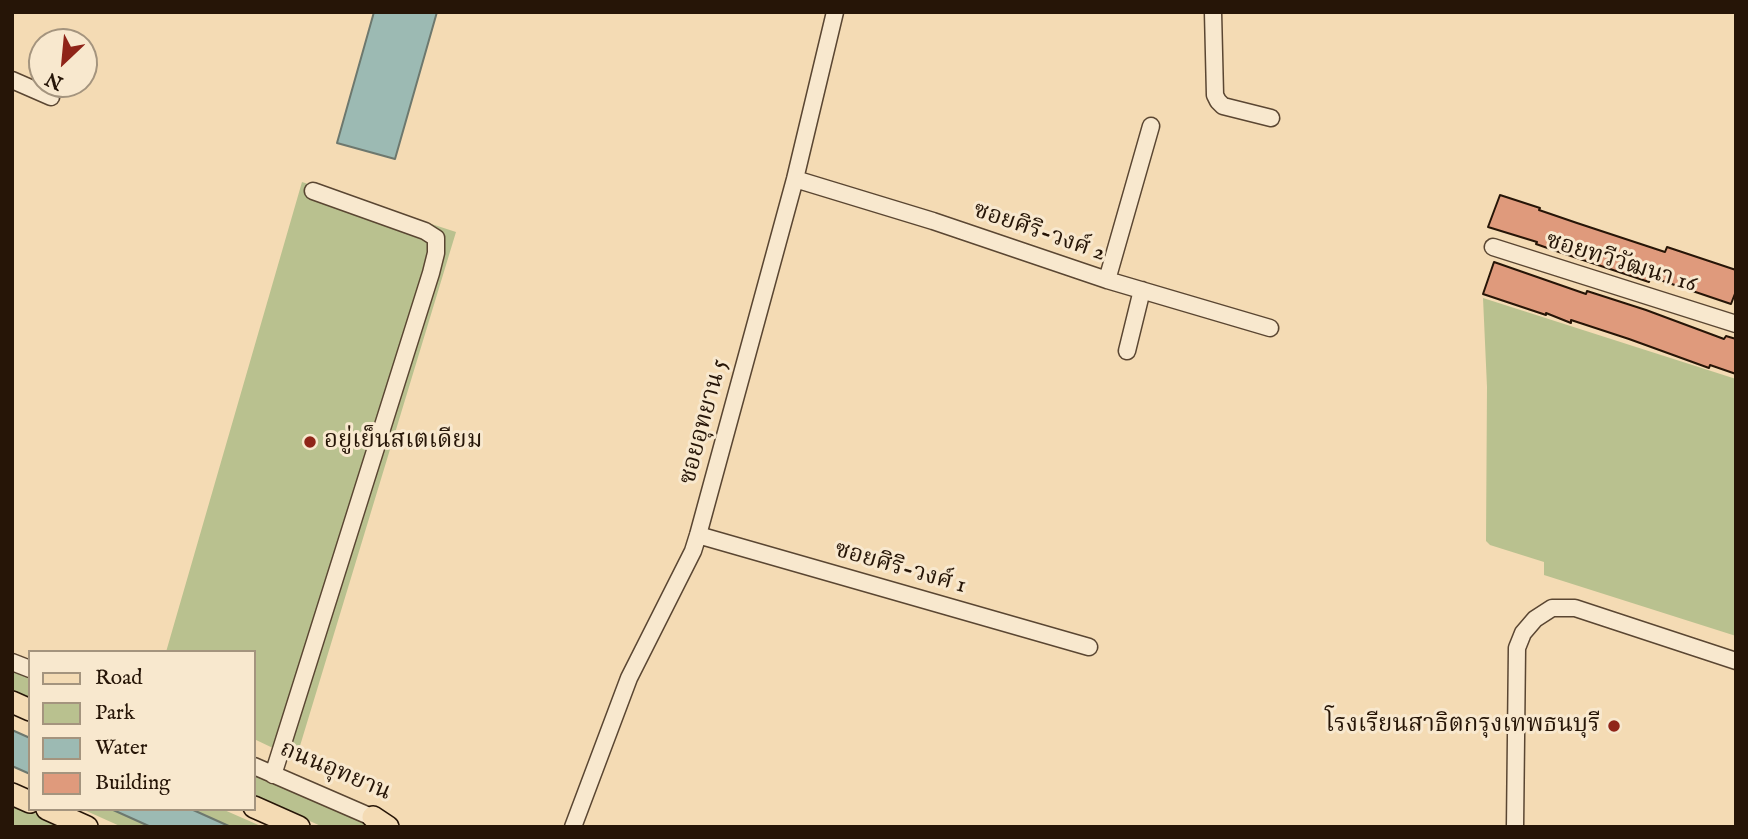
<!DOCTYPE html>
<meta charset="utf-8">
<style>
body{margin:0}
#map{position:relative;width:1748px;height:839px;overflow:hidden;background:#f4dbb4;font-family:"IM FELL English",serif}
canvas{display:block}
.frame{position:absolute;inset:0;border:14px solid #261507;pointer-events:none}
.legend{position:absolute;left:28px;top:650px;width:228px;height:161px;box-sizing:border-box;background:#f8e8ce;border:2px solid #a4947e;margin:0;padding:9px 12px;list-style:none;font-size:21px;color:#261507}
.legend li{display:flex;align-items:center;gap:14px;height:35px}
.legend b{width:35px;border:2px solid #a4947e}
.north{position:absolute;left:28px;top:28px;width:70px;height:70px;box-sizing:border-box;background:#f8e8ce;border:2px solid #a4947e;border-radius:50%;rotate:206deg;font-size:19px;font-weight:700;line-height:28px;text-align:center;color:#261507}
.north::after{content:'';display:block;margin:auto;width:24px;height:32px;background:#8f2418;clip-path:polygon(50% 0,100% 100%,50% 72%,0 100%)}
</style>
<div id="map">
<canvas width="1748" height="839"></canvas>
<div class="frame"></div>
<ul class="legend">
<li><b style="height:9px;background:#f4dbb4"></b>Road</li>
<li><b style="height:19px;background:#b9c18f"></b>Park</li>
<li><b style="height:19px;background:#9cbab3"></b>Water</li>
<li><b style="height:19px;background:#df9a7c"></b>Building</li>
</ul>
<div class="north">N</div>
</div>
<script>
const ctx = document.querySelector('canvas').getContext('2d');
ctx.lineJoin = 'round';
function fillPath(path, color) { ctx.fillStyle = color; ctx.fill(path, 'evenodd'); }
const poly = rows => new Path2D(rows.map(r => 'M' + r).join(''));
function stroke(path, color, width, dash) { ctx.strokeStyle = color; ctx.lineWidth = width; ctx.lineCap = dash ? 'butt' : 'round'; ctx.setLineDash(dash || []); ctx.stroke(path); }
function label(font, color, halo, rows, align = 'center') {
  ctx.font = font + ' "IM FELL English","Noto Serif Thai",serif'; ctx.lineWidth = 6; ctx.setLineDash([]); ctx.textBaseline = 'middle'; ctx.strokeStyle = halo; ctx.fillStyle = color; for (const [text, x, y, turn = 0] of rows) {
    ctx.save(); ctx.translate(x, y); ctx.rotate((+turn || 0) * Math.PI / 180); ctx.textAlign = isNaN(turn) ? turn : align; if (halo) ctx.strokeText(text, 0, 0); ctx.fillText(text, 0, 0); ctx.restore();
  }
}
const green = poly([
 [302,182,456,232,296,759,254,739,254,652,166,652],
 [1483,298,1736,379,1736,636,1544,575,1544,562,1490,545,1486,541,1487,387],
 [12,668,30,676,30,698,12,691],
 [254,773,377,827,323,827,254,796],
 [12,803,66,827,12,827],
 [82,809,111,809,151,827,122,827],
 [191,809,222,809,263,827,231,827]
]);
const water = poly([
 [374,12,437,12,395,159,337,143,374,12],
 [12,730,30,738,30,774,12,766,12,730],
 [111,809,191,809,231,827,151,827,111,809]
]);
const building = poly([
 [1500,195,1540,208,1539,210,1577,223,1665,252,1667,247,1736,270,1736,291,1731,304,1651,277,1649,282,1559,252,1536,244,1537,242,1488,227,1500,195],
 [1494,262,1586,294,1587,291,1646,310,1724,339,1726,336,1736,339,1736,374,1710,365,1709,368,1629,339,1571,320,1571,323,1546,313,1546,315,1483,294,1494,262]
]);
const minor = poly([
 [1213,12,1215,95,1218,101,1223,106,1271,118],
 [12,80,51,97],
 [795,179,933,221,1107,280,1270,328],
 [1493,247,1736,324],
 [1107,280,1151,126],
 [1127,351,1142,290],
 [698,535,1089,647],
 [12,662,30,669],
 [254,766,383,822],
 [273,775,431,273,436,253,436,238,425,231,313,191],
 [573,827,629,678,693,551,698,535,795,179,835,12],
 [1515,827,1517,648,1523,633,1535,619,1552,608,1575,608,1736,661]
]);
const major = poly([
 [12,702,30,710],
 [12,794,30,802],
 [254,807,299,827],
 [47,809,87,827],
 [373,817,388,827]
]);
const markers = [
 [310,442,7,"#8f2418"],
 [1614,726,7,"#8f2418"]
];
const streetNames = [
 ["ซอยศิริ-วงศ์ 2",1039,233,19],
 ["ซอยทวีวัฒนา 16",1621,264,17],
 ["ซอยอุทยาน 5",705,422,-75],
 ["ซอยศิริ-วงศ์ 1",900,569,16],
 ["ถนนอุทยาน",335,772,23]
];
const poiNames = [
 ["อยู่เย็นสเตเดียม",324,442],
 ["โรงเรียนสาธิตกรุงเทพธนบุรี",1600,726,"right"]
];
fillPath(green, '#b9c18f');
fillPath(water, '#9cbab3');
stroke(water, '#6d786e', 2);
fillPath(building, '#df9a7c');
stroke(building, '#261507', 2);
stroke(minor, '#5a4632', 19);
stroke(major, '#261507', 24);
stroke(minor, '#f8e8ce', 16);
stroke(major, '#f4dbb4', 21);
for (const [x, y, r, color] of markers) { const dot = new Path2D(); dot.arc(x, y, r, 0, 2 * Math.PI); ctx.fillStyle = color; ctx.fill(dot); stroke(dot, '#f8e8ce', 2.5); }
label('24px', '#261507', '#f8e8ce', streetNames);
label('24px', '#261507', '#f8e8ce', poiNames, 'left');
</script>
